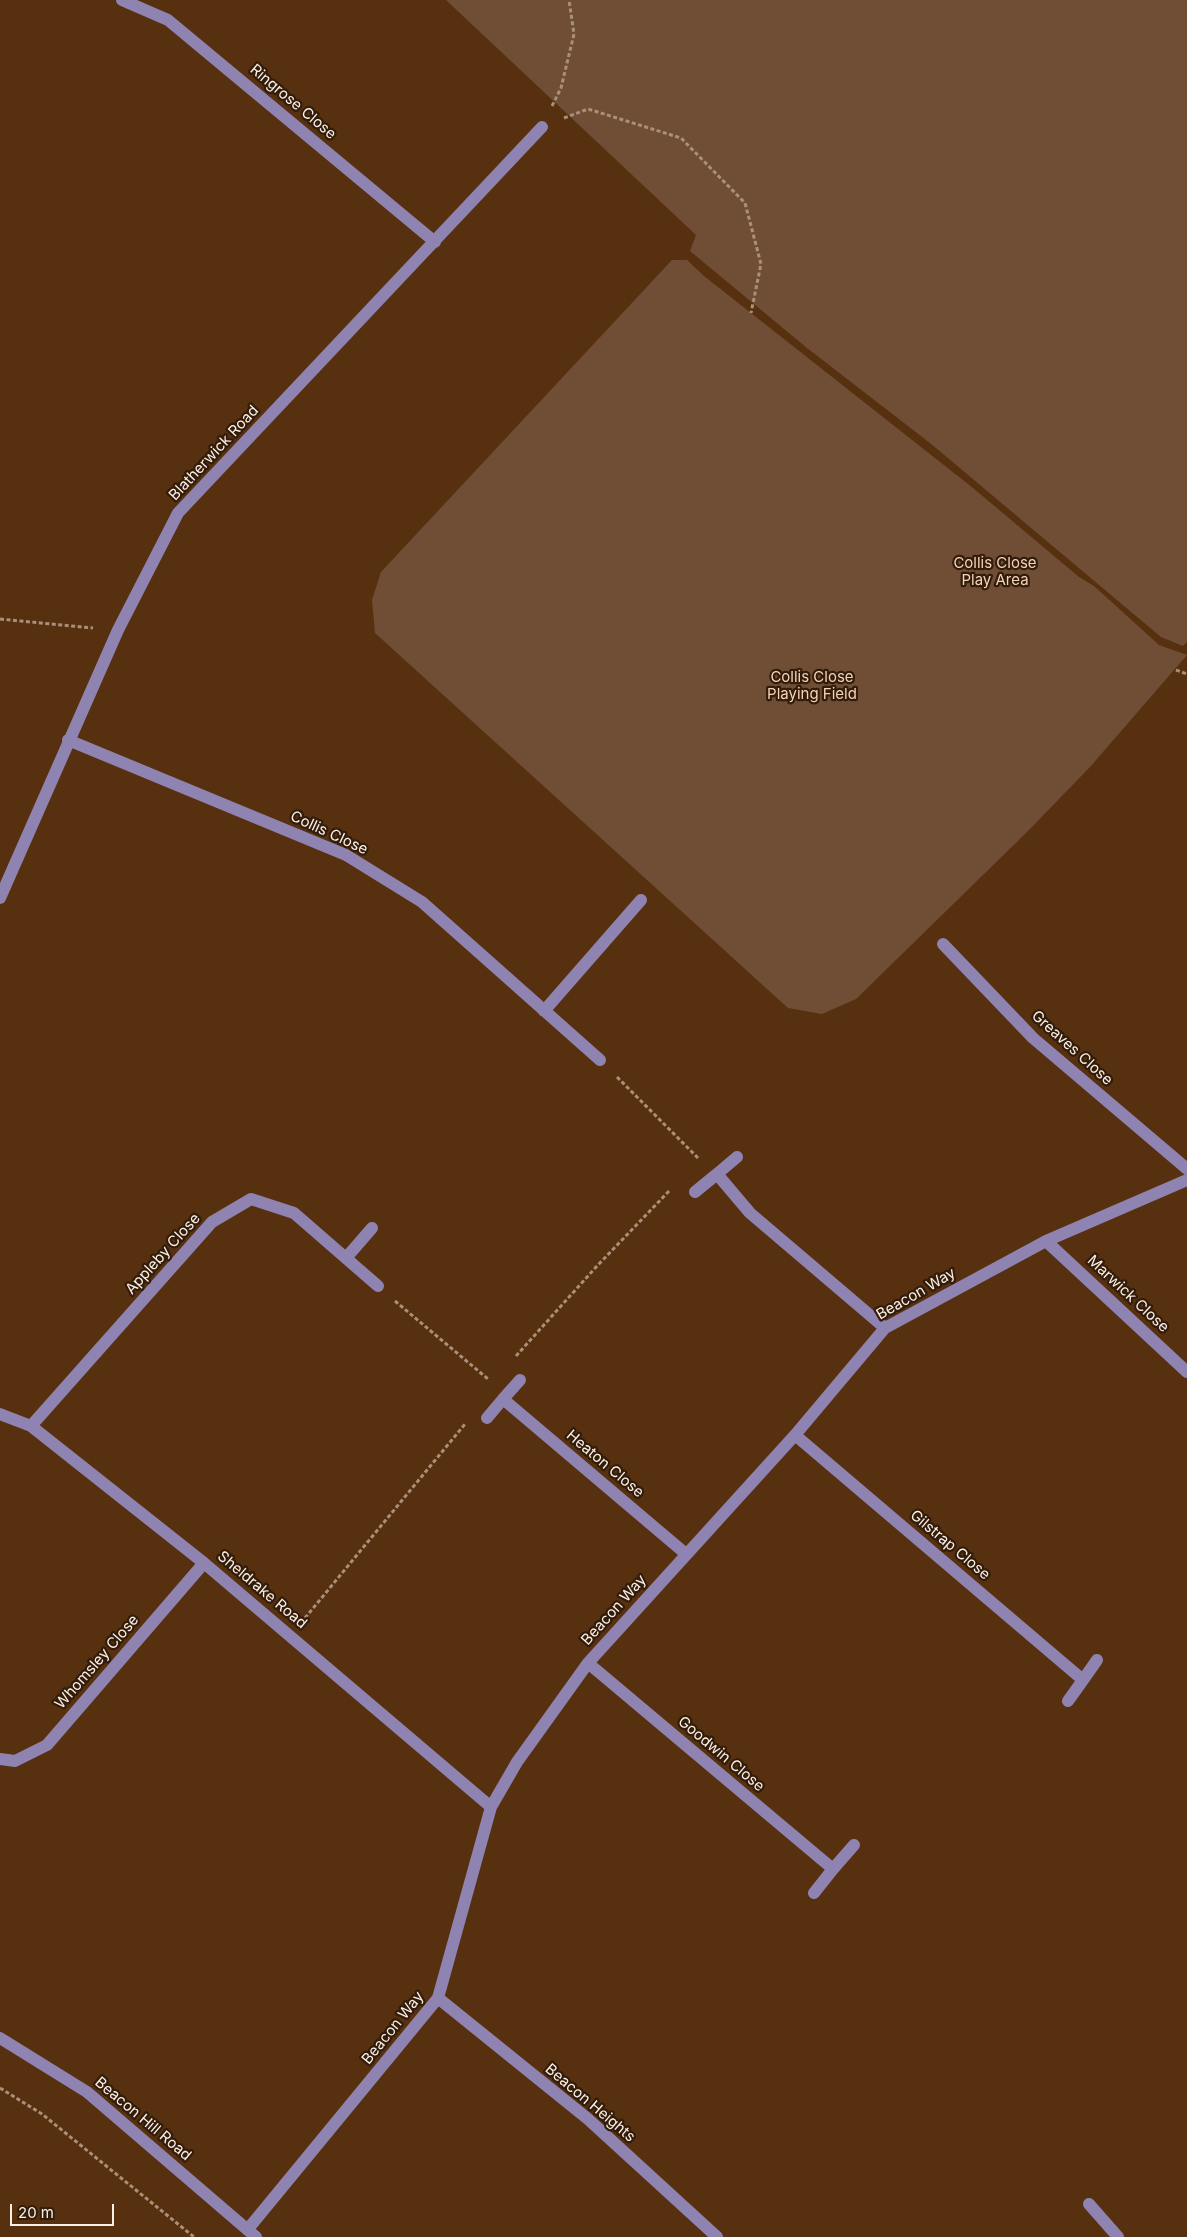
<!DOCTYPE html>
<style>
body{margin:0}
#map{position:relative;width:1187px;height:2237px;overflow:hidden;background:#57300f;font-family:Inter,sans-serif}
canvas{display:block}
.scale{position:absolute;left:10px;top:2204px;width:104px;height:22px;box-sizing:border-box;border:2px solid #fcefe6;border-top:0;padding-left:6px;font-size:15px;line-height:18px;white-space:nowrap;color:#fcefe6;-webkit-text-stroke:4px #321c0a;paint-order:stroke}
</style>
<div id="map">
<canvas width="1187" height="2237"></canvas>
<div class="scale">20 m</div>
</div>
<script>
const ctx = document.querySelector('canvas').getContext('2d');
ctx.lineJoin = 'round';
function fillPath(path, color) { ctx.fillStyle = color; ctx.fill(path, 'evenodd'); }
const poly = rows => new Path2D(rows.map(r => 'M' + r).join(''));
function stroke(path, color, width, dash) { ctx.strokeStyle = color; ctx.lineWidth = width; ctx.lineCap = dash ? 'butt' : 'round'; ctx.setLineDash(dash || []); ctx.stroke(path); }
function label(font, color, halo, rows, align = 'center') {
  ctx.font = font + ' Inter,sans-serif'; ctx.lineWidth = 4.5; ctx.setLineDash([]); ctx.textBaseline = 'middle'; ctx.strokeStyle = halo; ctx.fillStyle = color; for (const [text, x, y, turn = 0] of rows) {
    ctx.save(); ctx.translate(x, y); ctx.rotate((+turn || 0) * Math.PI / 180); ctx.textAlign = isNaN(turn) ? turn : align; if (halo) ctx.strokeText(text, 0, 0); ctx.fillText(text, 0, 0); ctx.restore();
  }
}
const green = poly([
 [446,0,1187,0,1187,642,1183,646,1161,637,930,443,807,348,690,251,696,235],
 [672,260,687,260,704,276,973,488,1079,577,1094,586,1159,645,1187,655,1090,767,1027,832,856,999,822,1014,788,1008,375,633,372,600,381,572]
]);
const path = poly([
 [552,106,561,88,574,34,569,0],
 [564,118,588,109,681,138,745,203,761,264,751,313],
 [0,619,93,628],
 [1176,670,1187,674],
 [617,1077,699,1159],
 [395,1301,488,1379],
 [516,1356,597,1266,670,1190],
 [305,1618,465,1424],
 [0,2088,42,2114,194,2237]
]);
const minor = poly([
 [122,0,168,20,435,242],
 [68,740,346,855,422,902,600,1060],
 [0,898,118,630,178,513,542,127],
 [943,944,1033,1038,1187,1169],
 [544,1011,641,900],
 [717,1174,737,1157],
 [695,1192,717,1174,750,1213,885,1328],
 [1046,1241,1187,1372],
 [346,1258,372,1228],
 [503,1399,520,1380],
 [0,1414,31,1426,204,1563,491,1807],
 [487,1418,503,1399,686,1554],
 [31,1426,212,1222,251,1199,294,1213,378,1286],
 [795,1435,1083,1680,1097,1660],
 [588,1663,833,1869,854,1845],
 [1068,1701,1083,1680],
 [0,1759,15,1761,47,1745,204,1563],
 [814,1893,833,1869],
 [438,1998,588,2119,717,2237],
 [0,2038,87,2092,256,2237],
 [1089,2204,1118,2237],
 [248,2229,438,1998,491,1807,517,1762,588,1663,795,1435,885,1328,1046,1241,1187,1180]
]);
const streetNames = [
 ["Ringrose Close",293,102,40],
 ["Blatherwick Road",214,453,-47],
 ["Collis Close",329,833,25],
 ["Greaves Close",1072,1048,42],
 ["Appleby Close",163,1254,-48],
 ["Beacon Way",916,1294,-30],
 ["Marwick Close",1128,1294,43],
 ["Heaton Close",605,1464,40],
 ["Gilstrap Close",950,1545,40],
 ["Sheldrake Road",262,1590,40],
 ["Beacon Way",614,1610,-48],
 ["Whomsley Close",97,1662,-49],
 ["Goodwin Close",721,1754,40],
 ["Beacon Way",393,2028,-51],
 ["Beacon Heights",590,2103,40],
 ["Beacon Hill Road",143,2119,40]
];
const parkNames = [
 ["Collis Close",995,563],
 ["Play Area",995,580],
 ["Collis Close",812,677],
 ["Playing Field",812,694]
];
fillPath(green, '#704e35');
stroke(path, '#aa907b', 3, [4, 2.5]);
stroke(minor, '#8f83b1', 12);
label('15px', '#fcefe6', '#321c0a', streetNames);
label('15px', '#f5d2bb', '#321c0a', parkNames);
</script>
